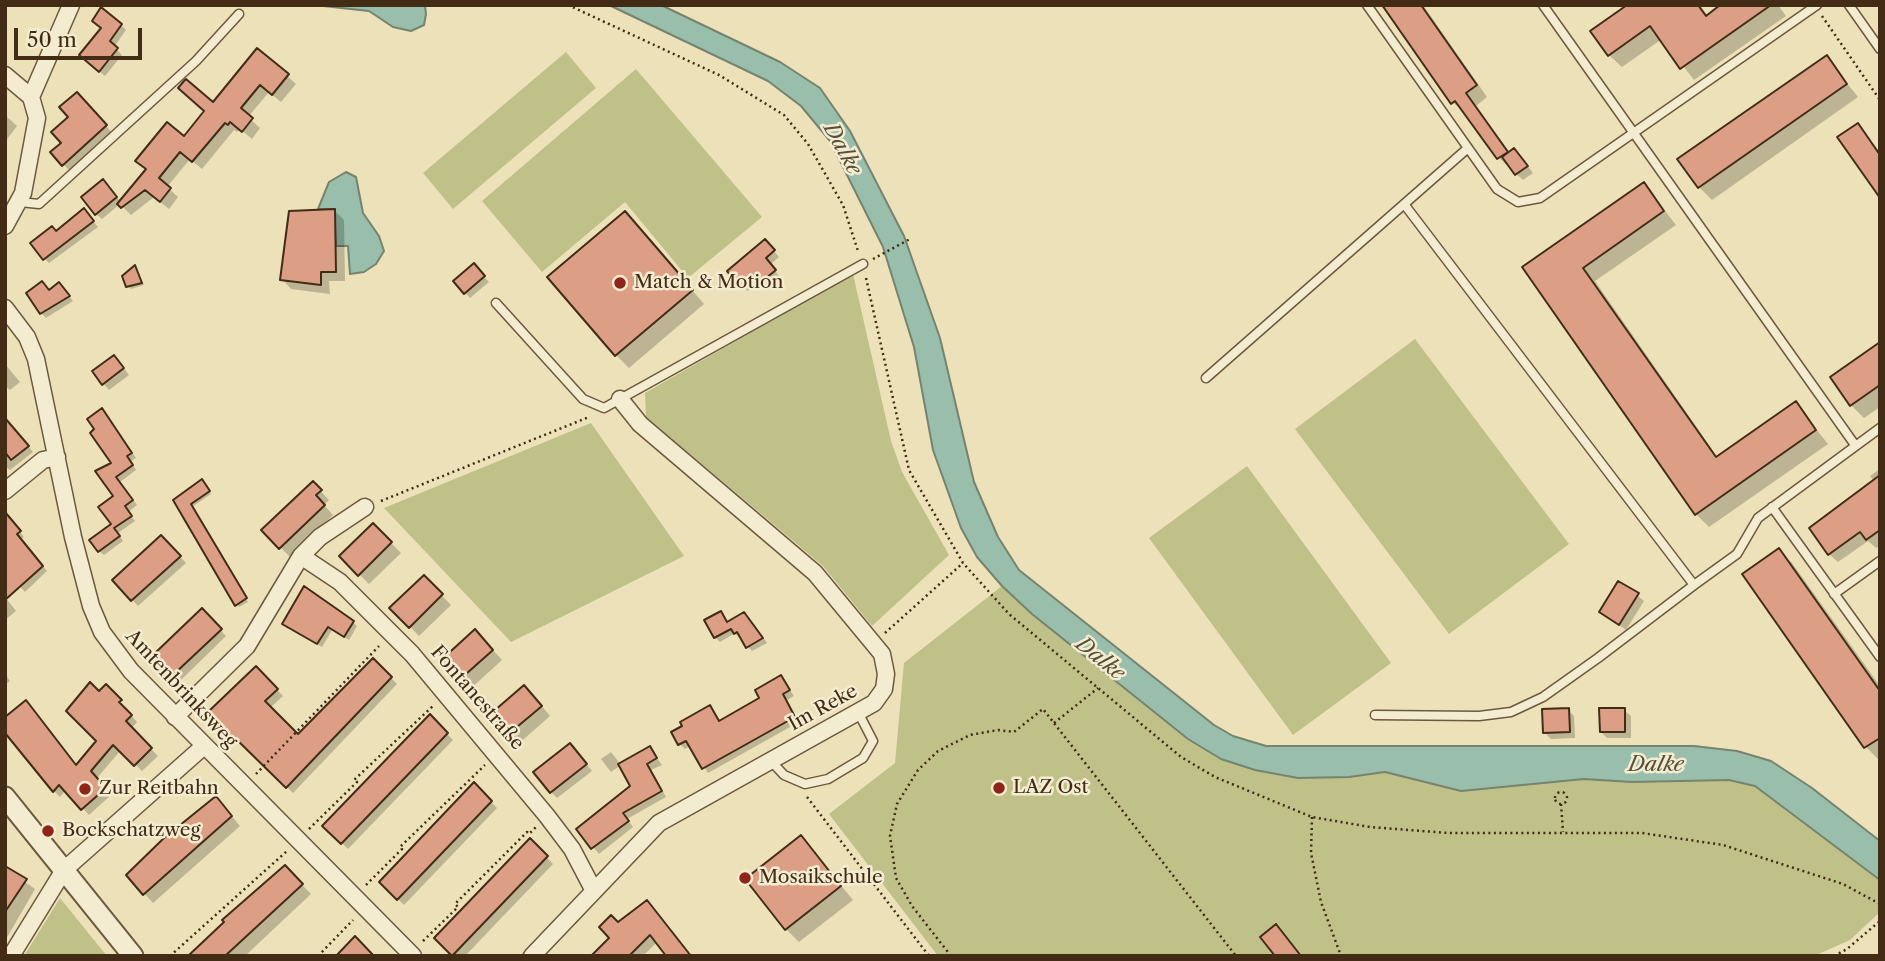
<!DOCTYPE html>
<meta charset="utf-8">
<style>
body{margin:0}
#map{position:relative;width:1885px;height:961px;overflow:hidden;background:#ece1b8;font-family:"Libre Caslon Text",serif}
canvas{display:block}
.frame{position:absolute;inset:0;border:7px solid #422c16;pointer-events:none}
.scale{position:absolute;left:14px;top:28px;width:128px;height:32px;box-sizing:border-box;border:4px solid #422c16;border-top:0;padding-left:9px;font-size:21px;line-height:24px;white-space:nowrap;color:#422c16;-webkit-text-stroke:5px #f3ecd1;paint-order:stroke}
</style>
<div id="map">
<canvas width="1885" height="961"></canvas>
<div class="frame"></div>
<div class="scale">50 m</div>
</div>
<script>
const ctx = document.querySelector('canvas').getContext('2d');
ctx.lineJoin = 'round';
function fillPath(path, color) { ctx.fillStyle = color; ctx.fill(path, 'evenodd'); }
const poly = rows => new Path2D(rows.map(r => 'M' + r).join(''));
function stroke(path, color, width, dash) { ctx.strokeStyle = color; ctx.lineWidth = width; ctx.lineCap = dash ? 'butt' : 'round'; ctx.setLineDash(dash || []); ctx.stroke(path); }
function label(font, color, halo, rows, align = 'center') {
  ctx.font = font + ' "Libre Caslon Text",serif'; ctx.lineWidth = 5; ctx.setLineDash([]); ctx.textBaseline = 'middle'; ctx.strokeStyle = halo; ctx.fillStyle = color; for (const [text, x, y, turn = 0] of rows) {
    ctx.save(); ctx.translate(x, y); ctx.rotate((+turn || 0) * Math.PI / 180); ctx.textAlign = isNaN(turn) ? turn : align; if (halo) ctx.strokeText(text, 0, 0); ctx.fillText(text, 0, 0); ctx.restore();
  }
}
const green = poly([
 [566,52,596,88,453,209,423,173],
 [636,69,762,217,688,278,625,202,542,272,482,201],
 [853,274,891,441,902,472,949,555,872,626,823,566,646,417,645,393],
 [1415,339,1569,544,1449,634,1295,429],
 [591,423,684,556,511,642,384,508],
 [1247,466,1391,663,1293,735,1149,538],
 [1002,586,1188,739,1221,759,1255,770,1349,777,1385,772,1461,791,1584,779,1632,782,1729,780,1755,786,1880,880,1880,912,1850,940,1814,956,938,956,829,814,895,763,904,663],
 [60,898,107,956,24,956]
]);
const water = poly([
 [314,5,425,5,426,14,424,25,411,31,393,27,369,11,314,5],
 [609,5,661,5,780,62,820,88,850,131,904,236,940,338,974,482,998,537,1019,570,1214,725,1233,736,1266,746,1694,746,1737,751,1771,761,1812,788,1880,841,1880,880,1755,786,1729,780,1632,782,1584,779,1461,791,1385,772,1349,777,1298,778,1255,770,1221,759,1188,739,1032,614,1002,586,977,557,961,528,933,450,914,347,883,247,830,141,801,106,768,81,609,5],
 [346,172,356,177,363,213,379,236,384,251,376,264,364,272,350,274,348,246,336,246,334,209,318,209,329,182,346,172]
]);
const shadow = poly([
 [1384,5,1423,5,1487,97,1476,106,1510,153,1520,156,1533,173,1523,180,1499,158,1466,113,1452,102],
 [1630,5,1700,5,1708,16,1723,5,1778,5,1786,16,1694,80,1662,39,1622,67,1609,55],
 [121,25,126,30,114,47,122,55,105,76,86,60],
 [258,50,296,84,281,102,269,92,248,117,260,128,252,139,240,129,237,132,234,130,202,169,190,159,167,187,178,197,169,209,154,197,131,215,120,204,102,219,96,214,108,187,121,202,147,170,137,161,184,138],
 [1826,57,1858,97,1712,200,1699,187],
 [85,103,114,135,72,173,63,164,64,143],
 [5,115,17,126,5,142],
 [1857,125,1880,152,1880,195],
 [1644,184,1676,225,1595,281,1718,458,1796,404,1828,444,1709,527,1696,514,1525,267],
 [334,210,344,220,345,281,329,281,330,294,291,289,282,279],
 [89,216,98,227,49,263,44,258,57,233],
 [638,227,704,304,629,368,616,355],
 [771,248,779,257,770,265,780,277,769,287,762,280,748,291,741,285],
 [474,266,489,282,470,298,456,282],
 [137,270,144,285,131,289,128,286],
 [63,289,73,301,46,318,41,313,49,291],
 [1880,345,1880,407,1864,418,1851,405],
 [120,363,129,375,109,390,103,383],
 [5,364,20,382,10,390,5,386],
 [106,415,136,458,131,461,136,470,120,482,137,505,128,512,135,521,118,533,123,541,104,555,99,551,113,524,115,497],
 [5,424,13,428,33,452,10,470,5,466],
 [1880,469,1880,545,1876,548,1868,541,1838,562,1829,554,1874,481,1870,476],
 [313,483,329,500,324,505,333,515,290,557,263,530],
 [204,484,211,494,192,507,248,602,239,607,175,501],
 [11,520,24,537,21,539,47,571,25,592,5,569],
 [373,525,401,553,369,584,341,556],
 [161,537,186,563,138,606,114,580],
 [1779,550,1792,563,1880,686,1879,760,1866,747,1744,574],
 [424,577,451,605,419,636,392,608],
 [305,589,332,605,357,626,349,640,332,630,322,647,284,623],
 [1637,595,1644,601,1626,630,1601,612],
 [5,597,16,611,5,620],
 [202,611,226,636,181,680,156,654],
 [721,613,728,623,753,623,767,643,752,651,735,633,720,642,715,637],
 [485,641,502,660,468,691,441,662],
 [373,660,397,684,293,793,242,742,233,744,217,728,256,668,283,696,270,708,298,736],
 [5,674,10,681,5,685],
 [781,677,794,696,787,700,799,722,708,773,690,746,685,749,680,744,710,707,721,722,762,699],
 [112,693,137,722,131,729,158,756,142,771,121,750,97,778,111,795,89,815,66,790,60,797,54,791,5,730,77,767,98,741,99,694],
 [534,697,550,716,516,746,506,736],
 [1568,710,1574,716,1575,738,1551,739,1544,732],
 [1624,710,1631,716,1631,738,1607,738,1601,732],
 [430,717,453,740,348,849,325,826],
 [650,749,662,765,651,770,666,797,627,819,633,827,599,854,578,829,632,787,621,765,611,772,601,759,611,752,621,765],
 [576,751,592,771,557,798,551,792],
 [474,785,497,808,404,905,381,882],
 [225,808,240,826,153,903,144,893],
 [801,837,853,900,799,942,786,929],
 [530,840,553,864,465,956,454,956,437,938],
 [5,868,35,889,5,941],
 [285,868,311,894,245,956,192,956],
 [647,902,657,942,643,956,593,956,612,938,618,924]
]);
const building = poly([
 [1382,5,1421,5,1477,85,1466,93,1508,152,1497,159,1455,101,1451,104,1382,5],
 [1627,5,1698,5,1706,16,1720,5,1771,5,1680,69,1650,26,1608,56,1590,31,1627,5],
 [101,7,122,24,110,41,118,48,99,72,79,55,101,28,92,21,101,7],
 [257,48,289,74,272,95,260,85,241,108,253,118,242,132,230,122,228,125,225,123,192,162,180,152,159,178,171,188,160,202,145,190,121,208,117,204,146,169,135,161,167,122,184,136,204,111,178,88,184,81,186,79,213,102,257,48],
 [1827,55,1847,84,1698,188,1677,159,1827,55],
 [77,92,107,125,62,166,50,152,61,143,51,132,68,117,59,107,77,92],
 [1858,123,1880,155,1880,198,1837,137,1858,123],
 [1514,148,1528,166,1515,175,1502,157,1514,148],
 [103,179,117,197,95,215,81,197,103,179],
 [1644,182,1664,211,1583,268,1716,457,1796,401,1816,430,1695,515,1522,267,1644,182],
 [84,208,94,221,43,260,30,243,52,226,56,231,84,208],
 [335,209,336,272,321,272,321,285,280,280,289,211,335,209],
 [625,211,693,290,615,356,547,277,625,211],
 [765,239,775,250,766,258,776,270,761,282,755,274,740,287,727,271,765,239],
 [474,263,485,276,464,294,453,281,474,263],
 [135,265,142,283,126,287,122,276,135,265],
 [42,281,49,290,59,282,70,296,40,314,26,293,42,281],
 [1880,342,1880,385,1850,406,1830,377,1880,342],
 [114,355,124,368,102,385,92,371,114,355],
 [102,408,132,453,127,456,133,465,116,477,133,500,125,506,132,516,114,528,120,536,98,552,89,540,111,524,98,507,113,496,95,471,111,463,90,433,94,429,87,419,102,408],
 [5,418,29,446,11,460,5,452,5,418],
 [1880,475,1880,530,1866,540,1860,532,1828,555,1809,528,1880,475],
 [202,479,210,491,191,504,247,598,235,606,173,500,202,479],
 [313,481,322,490,316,495,325,505,279,549,261,530,313,481],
 [5,512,21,531,17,534,43,566,5,600,5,512],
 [373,523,392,542,358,576,339,556,373,523],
 [161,535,181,556,131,601,112,580,161,535],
 [1779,548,1880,691,1880,738,1864,748,1742,574,1779,548],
 [424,575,443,594,409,628,389,608,424,575],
 [1618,581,1639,593,1619,625,1599,612,1618,581],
 [304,586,354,621,344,637,328,627,317,644,282,624,304,586],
 [202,608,222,629,173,675,154,654,202,608],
 [721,611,727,622,744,612,763,638,746,648,737,632,734,634,731,629,714,638,704,620,721,611],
 [475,629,493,650,457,682,439,662,475,629],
 [373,658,392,677,286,788,234,737,226,739,215,728,220,723,209,711,256,666,278,689,265,701,298,734,373,658],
 [781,675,790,690,783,694,795,717,702,769,686,741,678,745,671,732,682,726,680,722,710,705,719,721,759,698,755,690,781,675],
 [90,682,99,691,106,684,122,700,119,702,132,715,126,721,152,748,134,766,113,745,91,771,106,788,81,810,59,785,53,792,5,733,5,717,26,700,76,765,96,741,66,711,90,682],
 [524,685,542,706,505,737,487,717,524,685],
 [1569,708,1570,732,1543,733,1542,709,1569,708],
 [1599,708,1625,708,1625,732,1600,732,1599,708],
 [430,714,448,733,341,844,322,826,430,714],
 [570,743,587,764,550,793,533,772,570,743],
 [650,746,657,758,647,764,662,791,623,813,629,821,591,849,576,829,630,786,618,764,650,746],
 [474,782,492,801,397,900,379,882,474,782],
 [216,796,232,816,143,895,126,875,164,838,216,796],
 [801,835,841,886,785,930,745,879,801,835],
 [530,838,548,856,452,956,434,938,530,838],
 [285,865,303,884,225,956,188,956,224,922,222,920,285,865],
 [5,866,27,879,5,912,5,866],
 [647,900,691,956,666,956,650,935,629,956,591,956,609,938,599,927,611,915,618,922,647,900],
 [1276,924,1301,956,1275,956,1260,937,1276,924],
 [355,936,374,956,336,956,355,936]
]);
const path = poly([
 [568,5,719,75,784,115,808,144,843,205,858,251],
 [1822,16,1880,100],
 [873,259,910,239],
 [866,278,909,470,963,563,1009,614,1181,757,1215,777,1312,817,1370,827,1449,833,1642,833,1723,845,1843,884,1880,904],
 [381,501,589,417],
 [885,633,963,563],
 [1054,723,1098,688],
 [256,774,379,646],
 '1555 798a6 6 0 1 1 12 0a6 6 0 1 1-12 0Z',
 [807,797,929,956],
 [1561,804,1563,832],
 [1312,817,1311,853,1321,902,1341,956],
 [309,829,357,782,354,780,434,705],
 [366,885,402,849,400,847,485,765],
 [423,941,458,907,455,904,527,832,529,834,536,827],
 [170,956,287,851],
 [318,956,353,920],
 [951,956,912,906,896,878,890,836,897,804,918,770,938,751,970,735,998,730,1014,732,1043,709,1236,956],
 [1834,956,1847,949,1880,921]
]);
const service = poly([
 [1367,5,1497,189,1518,202,1540,198,1817,5],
 [1543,5,1855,445],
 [1849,5,1880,49],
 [20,202,39,204,196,61,239,14],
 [1404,204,1694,585,1737,554,1758,518,1880,428],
 [496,303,583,399,604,408,863,264],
 [1206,378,1468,148],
 [1772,507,1880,657],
 [1834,594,1880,561],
 [1375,715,1479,716,1511,712,1543,697,1598,658,1694,585],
 [771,761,784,775,805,784,828,779,863,758,873,741,858,712]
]);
const minor = poly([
 [5,75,31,97,37,118,23,193,5,226],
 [31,97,71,5],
 [5,308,27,337,36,359,73,537,91,606,102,632,131,671,413,956],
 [5,491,43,460,57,457],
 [301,556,340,582,412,654,547,816,572,849,594,891],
 [175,717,247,646,301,556,320,537,365,507],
 [11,956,64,870,204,746],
 [532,956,659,823,874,703,884,689,886,674,882,654,815,573,640,424,620,399]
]);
const tertiary = poly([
 [5,797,133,956]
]);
const markers = [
 [620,283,7,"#8f2418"],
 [999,788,7,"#8f2418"],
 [85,789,7,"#8f2418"],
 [48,831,7,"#8f2418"],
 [745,878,7,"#8f2418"]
];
const poiNames = [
 ["Match & Motion",634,283],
 ["LAZ Ost",1013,788],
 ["Zur Reitbahn",99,789],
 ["Bockschatzweg",62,831],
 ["Mosaikschule",759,878]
];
const streetNames = [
 ["Amtenbrinksweg",181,689,47],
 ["Fontanestraße",477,698,49],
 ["Im Reke",823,708,-29]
];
const waterNames = [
 ["Dalke",842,149,61],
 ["Dalke",1100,659,39],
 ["Dalke",1656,765]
];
fillPath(green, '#c0c089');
fillPath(water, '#99beab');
stroke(water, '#76846f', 2);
fillPath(shadow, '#0003');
fillPath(building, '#dc9f86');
stroke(building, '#422c16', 2);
stroke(service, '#6c593e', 11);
stroke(minor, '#6c593e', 19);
stroke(tertiary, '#6c593e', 23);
stroke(path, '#422c16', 2.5, [2, 3.5]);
stroke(service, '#f3ecd1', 8);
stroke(minor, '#f3ecd1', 16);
stroke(tertiary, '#f3ecd1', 19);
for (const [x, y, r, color] of markers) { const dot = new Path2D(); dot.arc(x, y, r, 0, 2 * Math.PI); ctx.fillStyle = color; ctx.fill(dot); stroke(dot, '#f3ecd1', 2.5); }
label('19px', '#422c16', '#f3ecd1', poiNames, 'left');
label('19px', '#422c16', '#f3ecd1', streetNames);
label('italic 21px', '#58503b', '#f3ecd1', waterNames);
</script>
